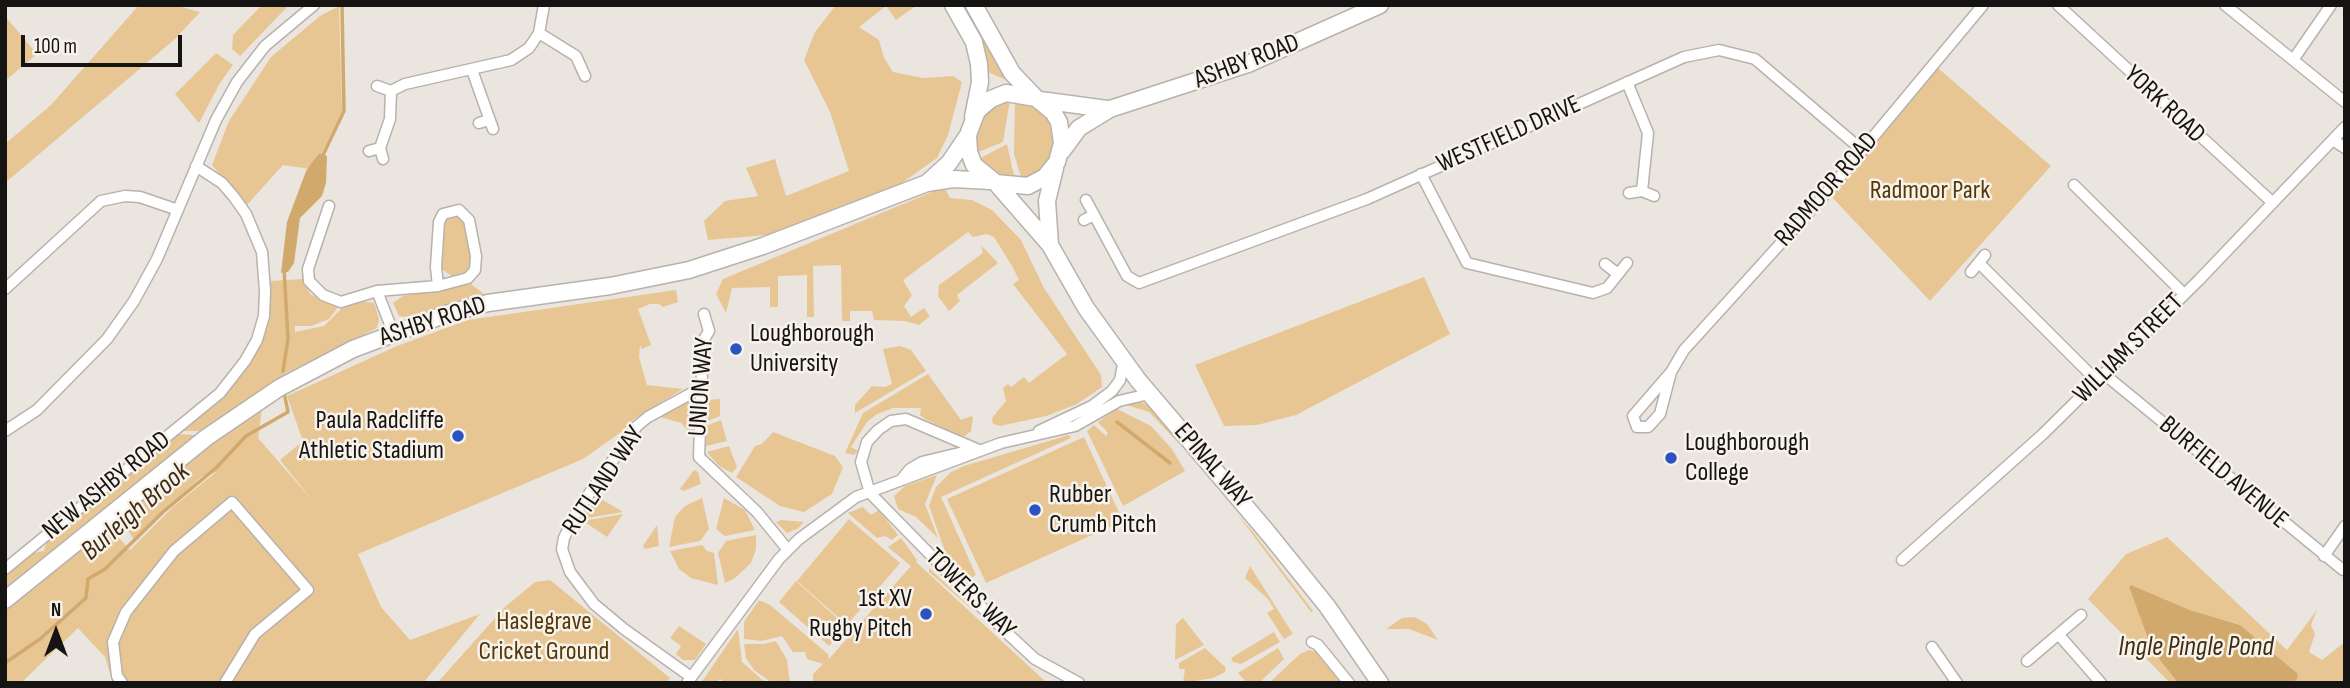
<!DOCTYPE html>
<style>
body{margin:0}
#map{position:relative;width:2350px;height:688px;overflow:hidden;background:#eae5de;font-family:"Sofia Sans Condensed",sans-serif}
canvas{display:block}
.frame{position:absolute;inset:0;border:7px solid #161412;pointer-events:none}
.north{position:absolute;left:21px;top:597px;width:70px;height:70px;-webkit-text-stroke:5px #f7f2eb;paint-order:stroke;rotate:0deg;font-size:19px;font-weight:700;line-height:28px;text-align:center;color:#161412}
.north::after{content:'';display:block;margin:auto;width:24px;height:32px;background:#161412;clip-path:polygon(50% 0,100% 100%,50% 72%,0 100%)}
.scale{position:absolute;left:21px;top:35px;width:161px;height:32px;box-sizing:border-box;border:4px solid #161412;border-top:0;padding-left:9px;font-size:21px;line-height:24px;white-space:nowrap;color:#161412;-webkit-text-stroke:5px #f7f2eb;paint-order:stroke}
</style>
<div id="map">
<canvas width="2350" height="688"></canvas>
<div class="frame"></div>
<div class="north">N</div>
<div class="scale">100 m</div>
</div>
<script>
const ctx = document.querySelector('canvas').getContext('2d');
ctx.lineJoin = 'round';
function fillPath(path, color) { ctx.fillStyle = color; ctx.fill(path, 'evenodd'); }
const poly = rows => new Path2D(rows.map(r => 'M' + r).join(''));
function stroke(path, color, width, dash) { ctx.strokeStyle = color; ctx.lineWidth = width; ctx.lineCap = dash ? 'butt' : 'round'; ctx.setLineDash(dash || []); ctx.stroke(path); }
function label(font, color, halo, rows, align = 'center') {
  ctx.font = font + ' "Sofia Sans Condensed",sans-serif'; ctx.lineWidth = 5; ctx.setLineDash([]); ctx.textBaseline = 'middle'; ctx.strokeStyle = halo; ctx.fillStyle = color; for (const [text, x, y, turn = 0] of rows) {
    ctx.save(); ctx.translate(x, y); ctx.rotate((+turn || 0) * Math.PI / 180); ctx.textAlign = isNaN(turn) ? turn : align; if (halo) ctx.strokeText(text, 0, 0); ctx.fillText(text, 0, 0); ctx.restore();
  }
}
const green = poly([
 [139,5,174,5,200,12,175,39,5,183,5,144,51,105],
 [262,5,289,5,240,56,232,49,233,35],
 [836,5,917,5,896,20,886,6,859,27,879,40,884,58,893,72,923,78,953,76,962,82,948,135,937,158,885,195,778,234,708,240,704,221,725,201,758,196,746,168,775,159,786,196,849,171,830,112,804,60,815,32],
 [961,5,967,5,999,69,1009,81,985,71],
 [339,6,342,111,321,154,318,153,310,169,283,165,246,206,212,165,229,121,271,57,320,16],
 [5,16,37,54,5,81],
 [216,53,233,65,220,83,199,123,175,94],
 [1938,68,2051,166,1930,301,1829,194],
 [1010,100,1003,142,976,153,975,131,985,113],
 [1015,100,1035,106,1045,113,1053,124,1057,149,1045,168,1022,180,1014,154],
 [1007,144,1012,167,1016,181,995,176,979,159],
 [944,187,950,198,972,200,992,210,1021,240,1044,288,1101,375,1102,387,1077,404,1046,416,1000,426,993,424,992,418,1006,401,1003,388,1008,384,1011,387,1024,377,1029,383,1067,354,1013,284,1019,280,1012,266,994,237,987,234,973,237,968,232,903,280,912,295,904,306,911,317,924,308,930,316,919,325,905,321,874,320,872,311,850,311,850,321,842,321,841,265,813,266,814,317,807,317,807,275,778,276,778,307,770,307,770,287,732,288,726,313,716,294,723,279],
 [454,213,466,219,474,259,466,273,452,276,440,268,443,221],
 [981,245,998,263,957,295,960,301,949,311,938,296,939,285,983,253],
 [1424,277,1450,334,1296,415,1257,425,1224,426,1195,365],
 [303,279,310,294,338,307,329,319,311,326,295,326,295,332,324,326,345,305,364,299,365,302,374,303,379,319,377,328,286,373,203,431,182,431,222,397,267,316,271,281],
 [471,284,484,294,406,317,399,316,393,303,403,296],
 [676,290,678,302,663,307,659,304,650,304,638,309,651,345,642,349,640,345,639,357,647,385,683,389,634,419,624,430,583,459,358,554,381,607,410,640,480,614,423,683,113,683,105,657,78,628,21,683,5,683,5,615,11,601,110,528,130,550,173,507,216,472,201,477,135,541,119,517,245,415,262,408,258,438,312,500,280,460,303,441,287,396,397,346,468,320],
 [900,346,911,350,926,371,855,413,855,405,872,386,885,387,892,384,883,349],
 [928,374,961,420,971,416,973,418,971,431,965,436,959,436,925,419,920,415,921,408,893,408,877,414,867,422,851,447,858,451,854,455,845,453,863,413],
 [693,398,697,405,695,438,681,423,660,417],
 [720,399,720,416,705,422,706,400],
 [1136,399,1147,405,1206,467,1206,472,1149,412,1123,404],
 [1117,409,1151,426,1172,449,1185,471,1123,506,1087,431,1094,425,1106,436,1108,433,1098,422],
 [721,420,727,441,706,446,704,427],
 [773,432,835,456,843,467,832,494,804,512,780,506,736,477,755,446,762,444],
 [177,434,196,435,5,588,5,576,33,553,44,551,47,540],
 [1069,435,1071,438,941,497,976,575,969,579,947,557,929,506,936,487,951,472,964,466],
 [1084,437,1123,521,986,583,947,499],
 [729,446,737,467,732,473,719,466,707,452],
 [694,470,698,472,701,484,683,491,680,489],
 [937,475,925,504,938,538,916,517,898,509,894,496,905,486],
 [597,497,598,497,623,512,581,519],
 [702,498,709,529,700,541,669,547,675,517,685,506],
 [724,498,745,510,755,530,725,536,716,529],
 [863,507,871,515,879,510,898,535,892,540,885,536,877,538,848,513],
 [623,514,607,537,583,521],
 [1237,514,1253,532,1313,611,1311,612],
 [849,519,900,563,847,625,797,581],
 [781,520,794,521,804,522,797,529,787,533,776,522],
 [657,525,659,546,645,549,643,546],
 [756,535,756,549,751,563,735,578,725,583,718,553,726,541],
 [2167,537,2287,650,2317,610,2311,625,2315,634,2309,652,2322,660,2345,642,2345,683,2292,683,2297,674,2240,625,2190,610,2131,585,2129,587,2152,650,2178,683,2170,683,2088,599,2126,554],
 [901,538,917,560,916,562,1047,683,813,683,813,674,823,664,807,659,805,652,793,652,782,636,761,641,744,639,744,622,759,600,770,605,828,654,829,659,911,566,888,547],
 [702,545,707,551,714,553,718,585,691,578,679,569,670,551],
 [1250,566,1293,634,1284,639,1267,613,1274,609,1268,599,1245,578],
 [929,568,980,616,929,572],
 [550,580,670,678,666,683,437,683,505,607,535,582],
 [796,581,846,626,829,646,779,602],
 [1415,617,1427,624,1438,640,1409,629,1386,629,1402,618],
 [1183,618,1204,645,1175,660,1176,624],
 [679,626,706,644,695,660,683,660,676,654,681,646,670,638],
 [738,629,742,662,766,683,726,683,720,679,715,683,701,683],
 [1274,632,1280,642,1241,664,1233,662,1231,658],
 [776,641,787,660,790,683,772,683,754,670,746,658,744,644,763,644],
 [1205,648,1226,668,1225,672,1213,678,1183,683,1185,669,1179,669,1179,663],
 [1278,648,1284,659,1259,683,1247,683,1238,673],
 [1309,650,1321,653,1339,681,1269,683,1300,654]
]);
const water = poly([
 [319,153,327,156,326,183,322,196,300,218,294,263,288,272,281,273,287,222,306,171],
 [2131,585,2190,610,2240,625,2298,674,2297,679,2292,683,2178,683,2152,650,2129,587]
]);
const stream = poly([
 [322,157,344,111,342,5],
 [283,371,288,339,284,269],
 [1117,422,1170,463],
 [5,663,40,639,86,598,88,579,105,569,163,512,216,468,246,436,288,412,284,392]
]);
const street = poly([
 [2058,5,2272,202],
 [2225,5,2345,102],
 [539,33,576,56,585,76],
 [2293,60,2331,5],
 [472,70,493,129],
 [1627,82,1648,133,1642,191],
 [377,86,391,91,405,84,511,60,529,48,539,33,544,5],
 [479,123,489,120],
 [2333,140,2345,148],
 [369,151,380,148],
 [383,159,380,148,390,119,391,91],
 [1421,174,1467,263,1593,293,1607,288,1627,263],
 [2074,185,2184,294],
 [1629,193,1642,191,1654,196],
 [1086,200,1127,276,1139,283,1367,199,1684,57,1719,50,1755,59,1862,150],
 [329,206,308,269,309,281,323,295,341,302,377,291,438,286,468,278,475,270,476,256,469,220,459,210,443,214,439,222,436,267,438,286],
 [1084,220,1094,215],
 [1979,263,2097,381],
 [1605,264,1618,274],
 [1971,272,1985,255],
 [5,289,101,201,125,196,140,197,178,210],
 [377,291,393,332],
 [704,314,709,331,703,341,699,457,757,512,788,550],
 [1671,372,1660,414,1648,427,1637,427,1633,416,1671,372,1684,350,1829,190,1983,5],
 [2104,374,2343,570],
 [5,431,37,410,107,339,134,301,157,259,216,120,237,82,265,46,314,5],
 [1039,431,1092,406,1112,391,1120,380,1124,360],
 [979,450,906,419,891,421,878,430,867,442,861,462,870,493,1006,632,1035,659,1079,683],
 [901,480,910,469,922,462,972,450],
 [2324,556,2345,526],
 [1902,560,2043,434,2199,280,2345,127],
 [5,569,220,393,245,361,257,340,264,316,265,291,262,252,246,214,234,197,222,183,196,166],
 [2059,635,2101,683],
 [1312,642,1318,645,1349,683],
 [1932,647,1957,683],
 [2027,661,2081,615],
 [691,677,624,629,594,604,570,572,562,549,564,538,577,511,637,426,648,417,703,387],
 [122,683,117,676,113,642,126,612,174,551,232,502,308,590,255,634,225,683],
 [687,683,779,559,799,539,856,497,1001,443,1075,426,1119,401,1149,394]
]);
const primary = poly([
 [953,5,974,42,979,64,980,82,973,117],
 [974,5,1012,73,1034,96],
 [1040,100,1107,109],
 [1062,151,1079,128,1110,109,1248,64,1380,5],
 [927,183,949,163,968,135],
 [996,183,1028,186,1045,177,1057,162,1062,143,1059,122,1053,112,1036,98,1006,93,991,99,977,111,968,135,969,152,974,165,996,183,1050,245,1086,308,1138,380,1268,533,1327,606,1380,683],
 [1050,245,1047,201,1055,168],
 [5,600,207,437,279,388,353,349,449,313,488,303,610,286,689,270,763,246,927,183,953,179,991,181]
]);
const markers = [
 [736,349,7,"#2b52c1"],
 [458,436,7,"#2b52c1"],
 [1671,458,7,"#2b52c1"],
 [1035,510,7,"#2b52c1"],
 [926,614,7,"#2b52c1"]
];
const streetNames = [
 ["ASHBY ROAD",1247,62,-21],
 ["YORK ROAD",2164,105,43],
 ["WESTFIELD DRIVE",1509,135,-24],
 ["RADMOOR ROAD",1827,190,-49],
 ["ASHBY ROAD",433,322,-18],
 ["WILLIAM STREET",2129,349,-45],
 ["UNION WAY",702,387,-86],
 ["EPINAL WAY",1212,466,49],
 ["BURFIELD AVENUE",2223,473,40],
 ["RUTLAND WAY",604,481,-56],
 ["NEW ASHBY ROAD",107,486,-39],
 ["TOWERS WAY",970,594,45]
];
const parkNames = [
 ["Radmoor Park",1930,191],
 ["Haslegrave",544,622],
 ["Cricket Ground",544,652]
];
const poiNames = [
 ["Loughborough",750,334],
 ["University",750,364],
 ["Paula Radcliffe",444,421,"right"],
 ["Athletic Stadium",444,451,"right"],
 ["Loughborough",1685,443],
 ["College",1685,473],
 ["Rubber",1049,495],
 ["Crumb Pitch",1049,525],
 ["1st XV",912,599,"right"],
 ["Rugby Pitch",912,629,"right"]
];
const waterNames = [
 ["Burleigh Brook",136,512,-41],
 ["Ingle Pingle Pond",2196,648]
];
fillPath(green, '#e8c694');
fillPath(water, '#d1a96c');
stroke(stream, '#d1a96c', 3.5);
stroke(street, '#b7b2ab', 13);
stroke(primary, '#b7b2ab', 19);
stroke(street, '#fff', 10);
stroke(primary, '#fff', 16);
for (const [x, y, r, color] of markers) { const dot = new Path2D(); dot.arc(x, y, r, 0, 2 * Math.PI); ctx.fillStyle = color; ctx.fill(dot); stroke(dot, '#f7f2eb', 2.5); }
label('26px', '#161412', '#f7f2eb', streetNames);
label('26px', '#553a07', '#f7f2eb', parkNames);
label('26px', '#161412', '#f7f2eb', poiNames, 'left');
label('italic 28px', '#3f2d12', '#f7f2eb', waterNames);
</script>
